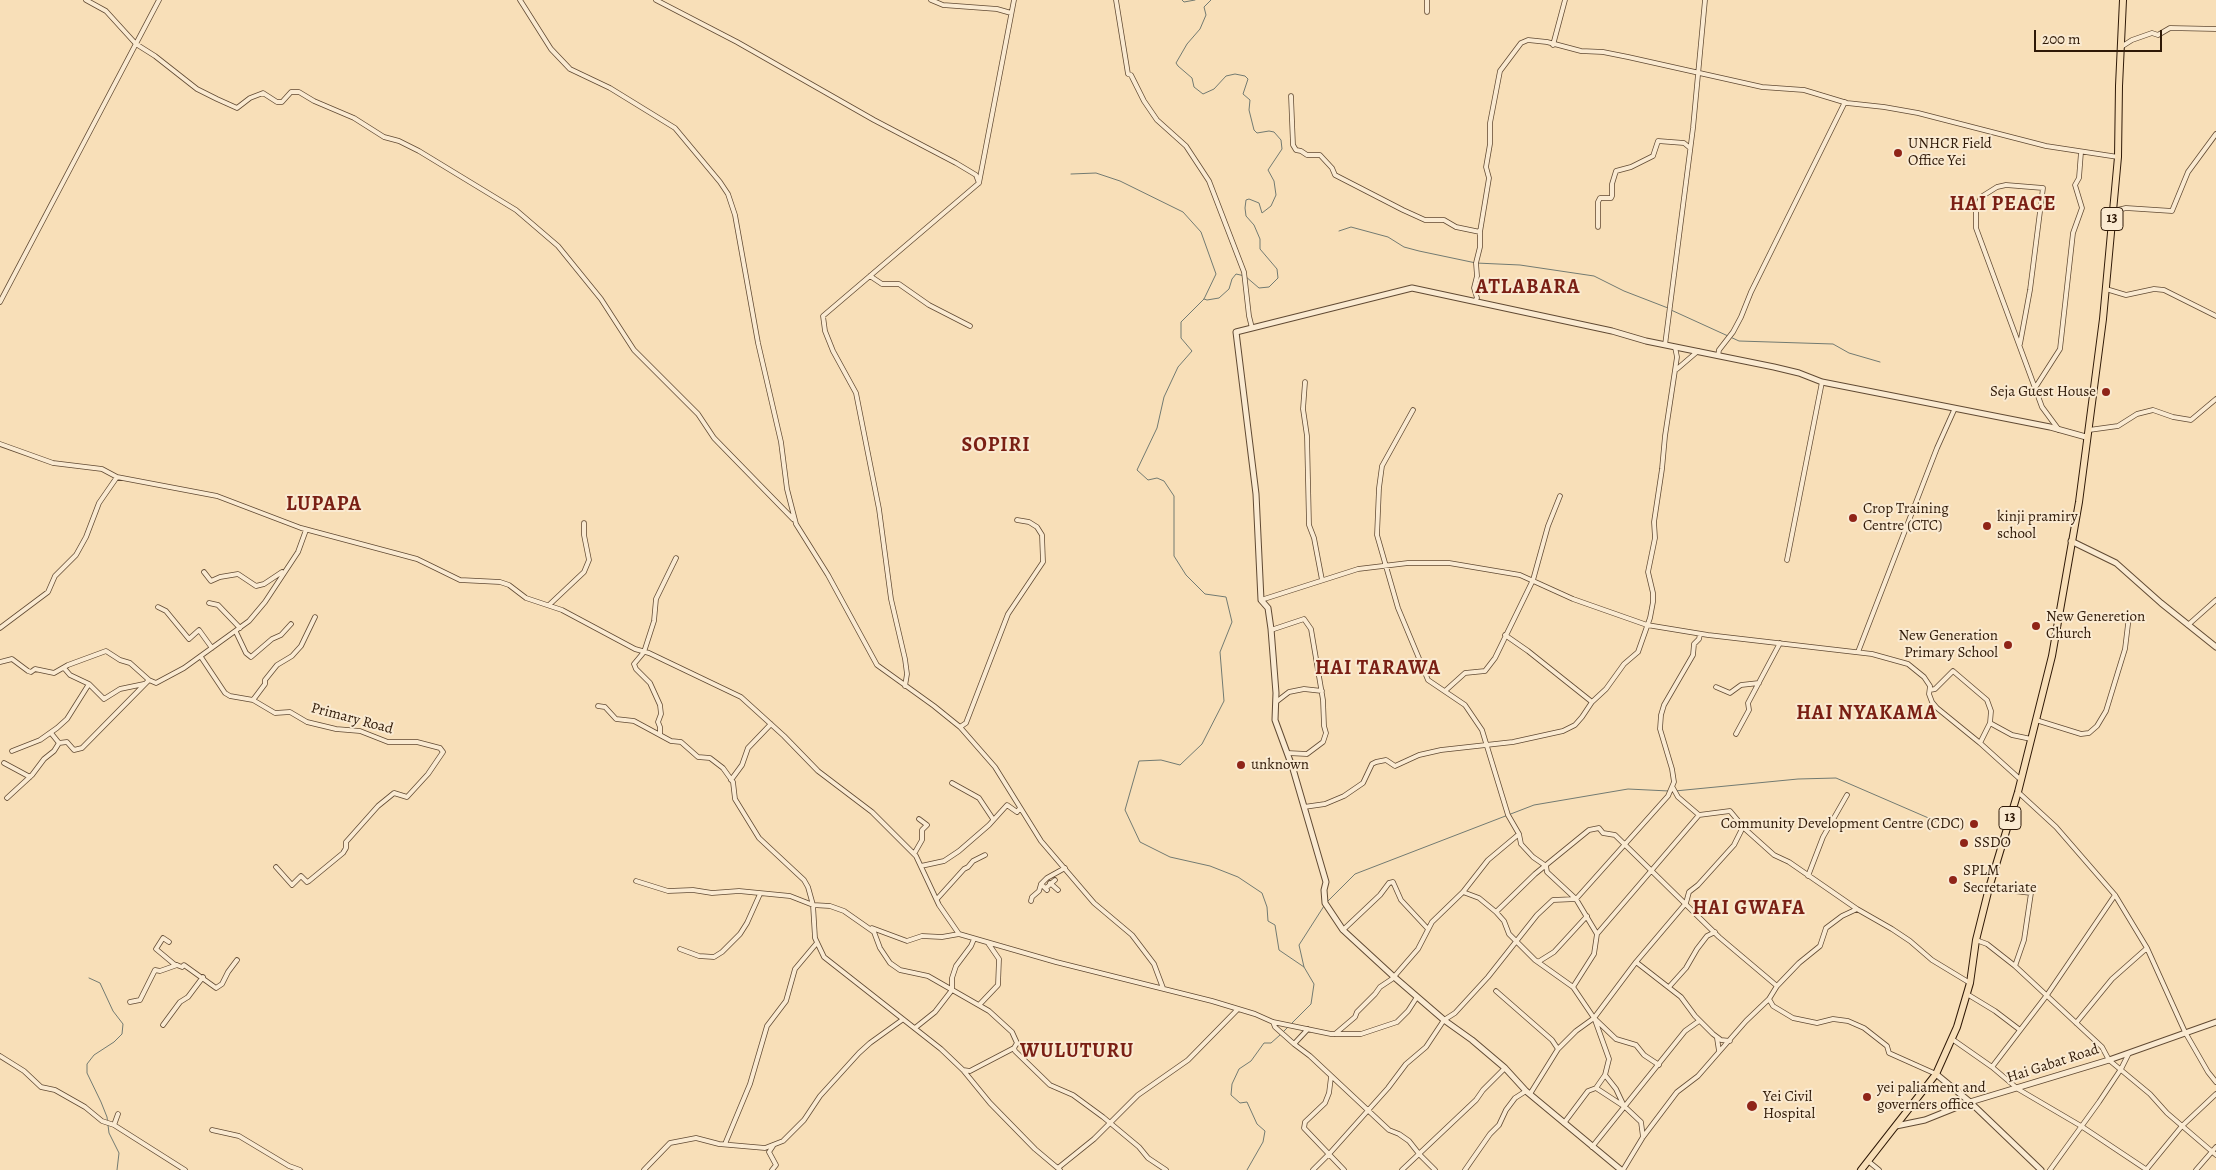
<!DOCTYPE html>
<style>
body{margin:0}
#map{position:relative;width:2216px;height:1170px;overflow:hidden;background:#f8dfb8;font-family:Alegreya,serif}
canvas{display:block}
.scale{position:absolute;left:2034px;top:30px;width:128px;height:22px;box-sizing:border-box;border:2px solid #2f1907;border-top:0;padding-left:6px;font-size:15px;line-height:18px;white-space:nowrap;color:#2f1907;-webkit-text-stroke:4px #faead1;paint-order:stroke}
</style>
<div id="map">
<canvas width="2216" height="1170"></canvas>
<div class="scale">200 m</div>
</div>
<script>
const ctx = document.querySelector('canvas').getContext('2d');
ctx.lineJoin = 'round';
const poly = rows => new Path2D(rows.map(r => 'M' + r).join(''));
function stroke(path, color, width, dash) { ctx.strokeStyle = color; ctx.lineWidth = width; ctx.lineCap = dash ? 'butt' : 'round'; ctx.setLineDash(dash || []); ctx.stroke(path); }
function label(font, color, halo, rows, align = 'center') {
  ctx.font = font + ' Alegreya,serif'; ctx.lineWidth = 4; ctx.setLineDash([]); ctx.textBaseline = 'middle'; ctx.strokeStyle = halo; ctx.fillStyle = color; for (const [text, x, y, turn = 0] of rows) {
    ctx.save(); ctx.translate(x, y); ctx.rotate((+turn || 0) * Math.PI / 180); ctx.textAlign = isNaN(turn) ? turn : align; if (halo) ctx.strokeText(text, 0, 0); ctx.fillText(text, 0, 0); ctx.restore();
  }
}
const stream = poly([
 [1182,0,1184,2,1195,0],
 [1071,174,1096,173,1120,181,1183,212,1201,232,1216,274,1204,299,1181,322,1181,338,1192,351,1178,367,1164,397,1157,428,1137,470,1148,480,1157,478,1164,481,1174,496,1174,556,1186,575,1205,594,1226,597,1232,622,1220,652,1224,701,1202,744,1180,765,1161,760,1139,761,1125,810,1140,842,1170,857,1210,866,1238,877,1262,893,1267,907,1268,921,1275,925,1279,950,1304,967],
 [1339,231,1351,227,1388,237,1404,247,1419,251,1476,263,1520,265,1594,276,1624,291,1668,308],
 [1204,299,1207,300,1219,298,1229,289,1232,279,1236,274,1245,276,1259,288,1269,287,1278,278,1277,269,1260,249,1260,239,1254,225,1246,216,1245,208,1246,200,1249,199,1259,203,1262,213,1271,206,1276,195,1274,181,1268,170,1282,149,1281,140,1274,132,1269,131,1257,133,1254,130,1249,110,1250,100,1243,94,1248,79,1245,76,1235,74,1226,76,1214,89,1203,94,1194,87,1192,78,1178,66,1176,63,1187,44,1200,29,1206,15,1204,7,1211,0],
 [1671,310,1739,341,1833,344,1849,353,1880,362],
 [1675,791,1798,779,1836,778,1940,823],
 [1328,901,1355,874,1534,805,1628,789,1669,791],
 [89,978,100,983,113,1011,123,1024,122,1034,114,1042,94,1055,87,1064,87,1073,101,1102,107,1117,109,1133,119,1153,117,1170],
 [1283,1032,1311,1004,1314,984,1304,967,1299,945,1324,906],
 [1247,1170,1263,1142,1265,1131,1257,1124,1247,1102,1240,1103,1231,1095,1232,1084,1239,1069,1251,1061,1264,1043,1271,1043,1280,1035]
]);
const minor = poly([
 [86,0,106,11,136,44,155,56,197,89,217,99,237,108,250,98,263,93,277,102,282,102,291,92,299,92,314,101,354,118,384,137,399,141,419,151,516,210,558,246,601,299,634,350,698,414,714,438,793,519],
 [520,0,551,49,570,69,610,88,675,128,720,182,728,194,735,215,758,343,781,442,787,489,796,524,828,575,877,665,934,706,960,727,995,767,1041,841,1094,903,1132,935,1154,964,1163,988],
 [656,0,737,42,874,120,956,163,976,175,979,183,823,316,825,331,833,351,856,393,879,509,891,599,905,659,907,674,905,686],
 [931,0,943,5,997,9,1011,13],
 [1116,0,1128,74,1131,75,1144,101,1157,120,1186,146,1209,181,1244,272,1249,316,1252,328],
 [1427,0,1427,12],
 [1553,45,1565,0],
 [2121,47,2132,40,2152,33,2158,35,2170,28,2216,29],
 [1291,96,1293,145,1296,150,1301,151,1307,155,1320,155,1332,168,1335,175,1403,210,1425,220,1444,220,1456,227,1480,232,1480,247,1476,263,1477,276,1474,288,1477,298,1475,301],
 [979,183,1014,0],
 [2113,211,2126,208,2172,211,2188,172,2216,134],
 [1598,227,1598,202,1600,198,1611,198,1612,196,1612,184,1616,171,1631,167,1653,156,1658,141,1684,143,1690,148],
 [1480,232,1489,178,1486,167,1490,144,1490,123,1500,71,1521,43,1528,40,1547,42,1581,51,1603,52,1628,57,1762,87,1804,90,1847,103,1884,107,1918,113,2046,146,2118,157],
 [870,276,882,284,899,284,929,305,970,326],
 [2106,289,2126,295,2154,289,2164,290,2216,316],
 [0,302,159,0],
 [2020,344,2030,290,2043,188,2006,185,1997,187,1981,197,1976,210,1976,228,2042,407,2059,430],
 [1665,345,1693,128,1705,0],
 [1718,356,1719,350,1733,332,1741,317,1751,292,1845,102],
 [1677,369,1698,351],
 [1305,382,1303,409,1307,436,1309,525,1314,538,1322,580],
 [2035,388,2060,349,2073,233,2082,208,2075,185,2079,178,2081,152],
 [1413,410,1382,466,1379,488,1377,535,1398,608,1428,680,1465,705,1482,730,1508,815,1519,834,1521,844,1533,857,1546,866,1547,872,1576,899,1597,934],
 [2089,430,2118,426,2137,414,2153,410,2173,417,2191,420,2216,399],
 [0,444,53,463,102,469,117,477,217,496,301,528,417,559,460,580,500,582,509,585,526,598,562,610,635,649,649,653,741,697,784,736,818,771,872,812,916,856,939,905,959,934,1056,962,1212,1001,1255,1014,1273,1022,1331,1034,1361,1034,1397,1022,1408,1011,1417,997],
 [1787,560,1822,382],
 [204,572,211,581,220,577,238,574,256,586,264,584,282,572],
 [1261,600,1358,569,1408,563,1449,563,1520,575,1573,599,1647,625,1708,635,1872,654,1908,664,1924,677,1930,686,1929,694,1932,702,1937,708,1980,743,2021,780],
 [209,603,218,605,240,628],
 [549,605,584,572,589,560,584,535,584,523],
 [158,607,166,611,189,639,199,630,212,648],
 [2188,625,2216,600],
 [0,628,48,592,55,576,76,555,86,537,99,503,117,477],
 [1271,630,1304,619,1311,629,1323,700,1324,726,1326,733,1323,742,1307,754,1287,753],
 [236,632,246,653,251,657,272,639,281,635,291,624],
 [1505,635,1528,651,1592,702],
 [1858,652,1937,448,1955,408],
 [201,657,225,693,230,696,253,700,265,684,265,680,277,665,292,656,301,646,315,617],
 [0,662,12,659,28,671,31,672,35,669,54,673,68,665,106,651,120,660,130,663,149,680,156,683,184,668,249,621,265,602,298,552,306,530],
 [64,668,70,675,89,684,104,699,120,689,144,684],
 [1716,687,1730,693,1741,685,1759,683],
 [1930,690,1935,689,1953,671,1987,700,1991,711,1990,723,1980,743],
 [1445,691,1465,673,1485,671,1495,658,1533,580,1548,526,1560,496],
 [253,700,275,713,290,712,307,722,336,729,360,731,388,742,417,742,440,748,443,752,428,774,407,797,394,793,378,806,346,842,346,848,343,853,309,881,307,882,301,876,292,885,276,867],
 [1276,702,1289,692,1304,689,1322,691],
 [598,706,605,707,616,719,634,721,671,741,681,742,698,757,710,758,723,768,733,782,735,799,759,838,804,880,808,887,813,905,815,938,824,957,941,1049,963,1070,990,1103,1035,1149,1060,1170],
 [2036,720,2081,734,2089,733,2097,726,2106,711,2117,675,2125,649,2129,616],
 [1990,723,2012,735,2031,739],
 [960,727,966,723,1008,614,1043,562,1042,535,1037,527,1029,522,1017,520],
 [51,733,59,743,67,742,74,750,82,748,149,680],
 [660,734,660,727,658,722,661,714,660,705,650,683,636,669,634,664,644,652,654,621,656,599,676,558],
 [1736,734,1749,710,1748,703,1780,643],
 [12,751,40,740,57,728,67,719,89,684],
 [4,763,30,777],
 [731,780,742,765,748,748,771,724],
 [952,783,979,798,993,819],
 [1673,788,1678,797,1699,815],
 [2018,792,2056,827,2115,895,2147,948,2185,1032,2208,1072,2216,1082],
 [7,798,32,775,44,759,54,751,59,743],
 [1304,807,1325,804,1344,796,1363,783,1372,764,1376,762,1386,760,1395,766,1419,755,1441,750,1513,742,1563,731,1575,725,1582,717,1592,702,1606,689,1624,664,1638,652,1650,618,1653,602,1653,593,1648,572,1655,538,1654,522,1662,469,1665,436,1677,357,1675,347],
 [914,854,922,840,922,830,927,825,919,819],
 [921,866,944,861,959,851,989,825,1007,805,1017,812,1020,808],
 [1808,876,1823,837,1847,795],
 [636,881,668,891,693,890,712,893,739,891,790,896,813,905,830,906,844,911,874,932,880,948,890,963,900,970,928,976,989,1011,1012,1032,1017,1043,1014,1048,1015,1051,1050,1085,1073,1095,1103,1117,1139,1147,1148,1158,1166,1170],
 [1050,883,1058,890],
 [1046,888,1055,880],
 [1989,888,2031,893,2024,940,2015,966],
 [1047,890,1041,884,1047,878,1065,868],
 [1463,892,1479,898,1496,912,1504,921,1509,934,1535,960,1573,987,1594,1018,1616,1039,1636,1045,1644,1055,1659,1065],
 [937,899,964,869,968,867,973,861,985,855],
 [1031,901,1032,897,1039,891,1041,884],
 [1496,912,1535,874,1589,830,1599,828,1603,833,1615,835,1719,937,1777,986],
 [872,928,907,941,922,936,942,937,959,934],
 [1343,930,1380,895,1389,883,1393,882,1401,900,1428,929],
 [1976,940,1987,944,2015,966,2102,1047,2109,1060,2150,1094,2167,1113,2216,1155],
 [169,942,163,938,156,949,174,964,182,967,184,965,216,988,222,984,228,972,237,960],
 [680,949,699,956,714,957,722,952,740,934,747,923,760,894],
 [1538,962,1554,952,1587,916],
 [1636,962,1681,997,1695,1016,1713,1034,1721,1040,1730,1041],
 [1573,987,1594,954,1597,934,1699,815,1730,811,1745,829,1774,855,1789,862,1857,909,1892,929,1910,941,1932,960,1970,983],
 [1669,987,1686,968,1697,949,1707,936,1715,932],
 [1496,991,1552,1040,1558,1049],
 [1967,994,1995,1011,2020,1030],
 [1769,999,1773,1006,1793,1018,1817,1023,1833,1019,1848,1021,1864,1028,1887,1046,1889,1053,1936,1074],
 [130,1002,140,1000,155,970,160,971,177,965],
 [980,1004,998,985,999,959,988,943],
 [1595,1020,1609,1059,1605,1075,1616,1089,1624,1106,1641,1122,1643,1137],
 [1273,1022,1275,1027,1294,1044],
 [2076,1023,2112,979,2147,948],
 [163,1025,180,1002,188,997,203,977],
 [915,1028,935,1012,952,990,952,978,956,966,971,946,974,939],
 [1308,1029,1294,1044,1310,1056,1389,1130,1399,1134,1409,1141,1420,1155,1435,1170],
 [1335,1034,1355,1017,1357,1012,1375,994,1380,987,1392,979,1418,949,1432,922,1463,892,1488,860,1519,834],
 [1717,1038,1719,1051],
 [1952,1039,1992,1067,2018,1089,2081,1126,2147,1170],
 [0,1056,24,1071,41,1087,55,1090,85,1107,102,1121,114,1125,185,1170],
 [1992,1067,2047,995,2115,895],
 [963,1070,970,1071,1014,1048],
 [1331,1077,1329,1093,1325,1103,1305,1122,1304,1128,1344,1170],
 [1596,1088,1605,1075],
 [1530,1094,1558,1049,1576,1031,1594,1018,1636,962,1686,903,1689,892,1698,885,1734,845,1743,827],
 [1564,1123,1588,1091,1596,1088,1622,1105],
 [114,1125,118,1114],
 [212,1130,239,1136,289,1166,300,1170],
 [725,1144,750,1084,767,1026,786,1001,795,969,816,944],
 [1592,1147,1685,1031,1699,1021],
 [1868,1161,1879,1170],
 [1058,1168,1094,1139,1138,1095,1188,1060,1238,1009],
 [644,1170,670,1143,696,1138,719,1144,765,1148,783,1141,804,1120,820,1096,859,1053,870,1043,902,1020],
 [772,1170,776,1165,769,1152,773,1146],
 [1313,1170,1330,1153,1388,1088,1406,1064,1426,1047,1444,1020,1455,1013,1488,977,1537,915,1553,900,1576,899,1668,796,1674,782,1672,769,1660,729,1661,715,1664,705,1693,655,1694,644,1699,639,1700,634],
 [1402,1170,1476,1100,1483,1090,1505,1068],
 [1465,1170,1490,1134,1499,1125,1506,1110,1515,1098,1526,1091],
 [1623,1170,1643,1137,1677,1092,1698,1076,1746,1021,1769,999,1777,986,1799,963,1820,946,1826,928,1842,916,1857,909],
 [2050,1170,2099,1102,2121,1069,2129,1053],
 [2146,1170,2182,1126,2216,1094],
 [2196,1170,2216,1147]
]);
const tertiary = poly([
 [2071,541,2116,563,2161,603,2216,647],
 [1936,1074,1970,1102,2041,1170],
 [1896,1126,1925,1120,1970,1102,2109,1060,2216,1022],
 [1621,1170,1526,1091,1505,1068,1472,1040,1444,1020,1393,976,1343,930,1325,903,1324,890,1326,882,1293,769,1275,720,1276,693,1271,629,1268,608,1261,600,1256,494,1236,332,1412,288,1612,331,1646,341,1774,367,1799,373,1822,382,2050,427,2086,437]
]);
const primary = poly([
 [1861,1170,1936,1074,1957,1027,1970,983,1976,940,1989,888,2018,792,2052,656,2079,502,2103,319,2118,157,2119,86,2123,0]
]);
const markers = [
 [1898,153,5,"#8f2418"],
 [2106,392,5,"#8f2418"],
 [1853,518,5,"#8f2418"],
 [1987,526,5,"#8f2418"],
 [2036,626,5,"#8f2418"],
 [2008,645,5,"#8f2418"],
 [1241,765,5,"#8f2418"],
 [1974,824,5,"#8f2418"],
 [1964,843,5,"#8f2418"],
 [1953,880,5,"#8f2418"],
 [1867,1097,5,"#8f2418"],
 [1752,1106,6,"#8f2418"]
];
const shields = [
 [2112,219,22],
 [2010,818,22]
];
const shieldNames = [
 ["13",2112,219],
 ["13",2010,818]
];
const poiNames = [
 ["UNHCR Field",1908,144],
 ["Office Yei",1908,161],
 ["Seja Guest House",2096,392,"right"],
 ["Crop Training",1863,509],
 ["Centre (CTC)",1863,526],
 ["kinji pramiry",1997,517],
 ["school",1997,534],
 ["New Generetion",2046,617],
 ["Church",2046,634],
 ["New Generation",1998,636,"right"],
 ["Primary School",1998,653,"right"],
 ["unknown",1251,765],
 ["Community Development Centre (CDC)",1964,824,"right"],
 ["SSDO",1974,843],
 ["SPLM",1963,871],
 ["Secretariate",1963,888],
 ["yei paliament and",1877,1088],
 ["governers office",1877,1105],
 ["Yei Civil",1763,1097],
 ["Hospital",1763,1114]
];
const streetNames = [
 ["Primary Road",352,719,15],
 ["Hai Gabat Road",2053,1064,-18]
];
const districtNames = [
 ["HAI PEACE",2003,205],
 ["ATLABARA",1528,288],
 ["SOPIRI",996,446],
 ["LUPAPA",324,505],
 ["HAI TARAWA",1378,669],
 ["HAI NYAKAMA",1867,714],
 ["HAI GWAFA",1749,909],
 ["WULUTURU",1077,1052]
];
stroke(stream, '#727a71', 1);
stroke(minor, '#614a33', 5.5);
stroke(tertiary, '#614a33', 7);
stroke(primary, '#2f1907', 8);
stroke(minor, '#faead1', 4);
stroke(tertiary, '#faead1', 5);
stroke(primary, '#f8dfb8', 6);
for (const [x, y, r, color] of markers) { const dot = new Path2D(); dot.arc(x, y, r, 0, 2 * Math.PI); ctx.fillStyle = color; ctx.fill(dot); stroke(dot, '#faead1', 2); }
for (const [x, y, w] of shields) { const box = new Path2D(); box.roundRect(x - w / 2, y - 11.5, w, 23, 4); ctx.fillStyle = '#faead1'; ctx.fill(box); stroke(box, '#2f1907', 1); }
label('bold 14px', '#2f1907', null, shieldNames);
label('15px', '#2f1907', '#faead1', poiNames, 'left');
label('15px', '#2f1907', '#faead1', streetNames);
ctx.letterSpacing = '1px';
label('bold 20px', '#7a1f14', '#faead1', districtNames);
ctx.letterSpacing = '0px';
</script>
